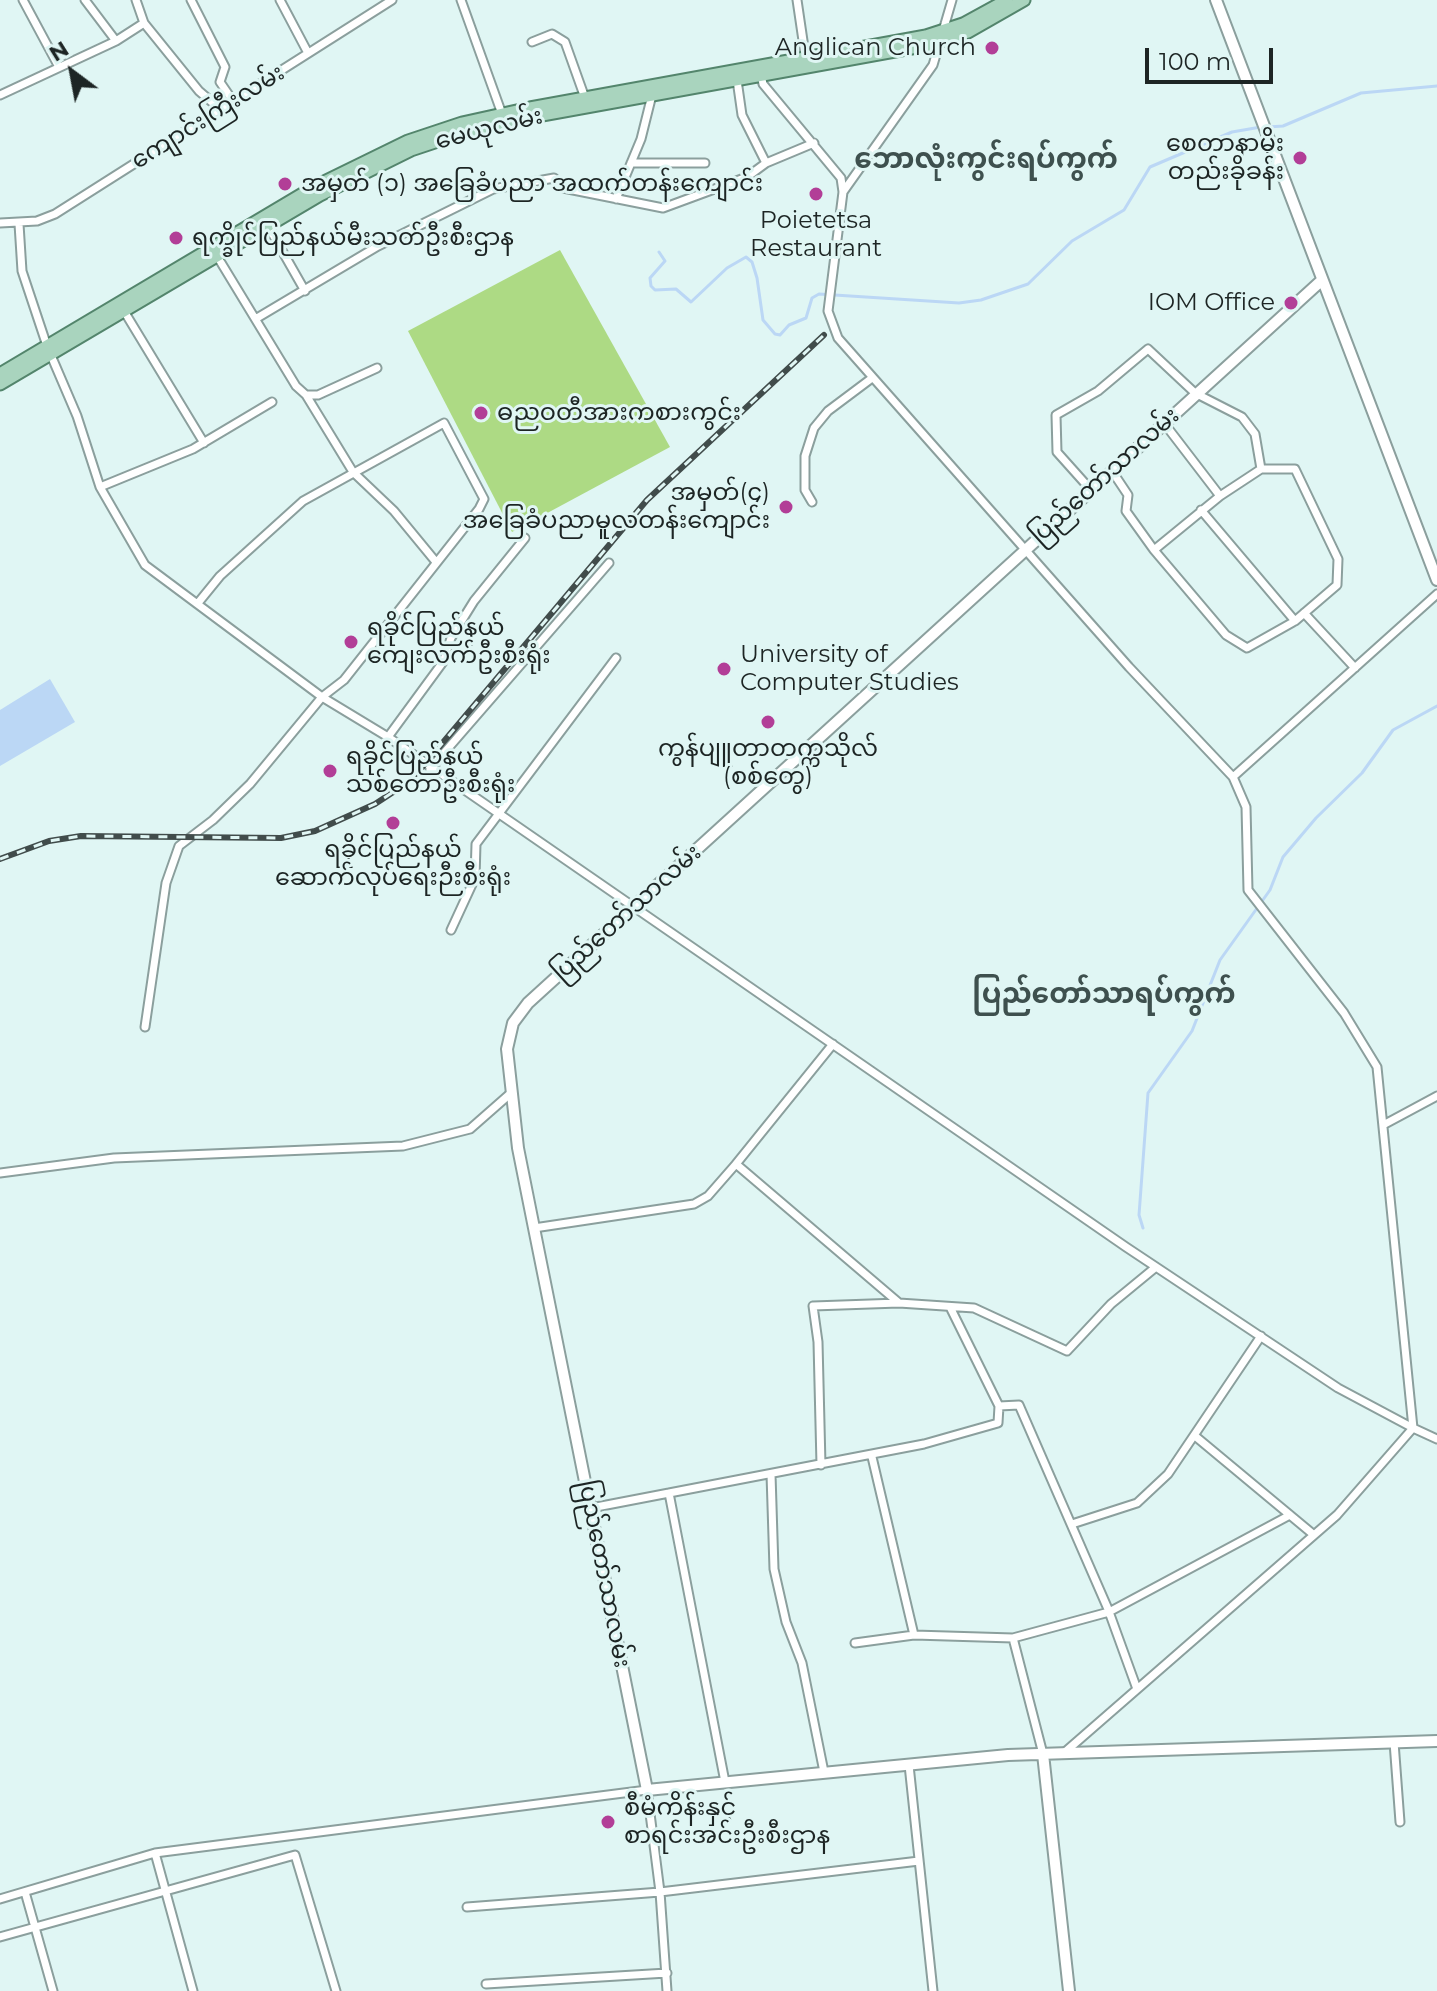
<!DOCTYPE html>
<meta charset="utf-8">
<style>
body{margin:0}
#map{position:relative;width:1437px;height:1991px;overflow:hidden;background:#e0f6f4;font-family:Montserrat,sans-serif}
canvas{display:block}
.north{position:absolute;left:32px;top:32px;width:80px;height:80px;-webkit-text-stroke:6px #e0f6f4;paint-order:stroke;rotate:328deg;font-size:22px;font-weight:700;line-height:32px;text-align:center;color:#1d2524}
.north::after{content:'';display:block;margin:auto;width:28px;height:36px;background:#1d2524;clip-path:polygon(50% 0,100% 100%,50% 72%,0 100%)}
.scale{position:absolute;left:1145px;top:48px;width:128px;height:36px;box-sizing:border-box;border:4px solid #1d2524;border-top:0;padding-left:10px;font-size:24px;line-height:28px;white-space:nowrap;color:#1d2524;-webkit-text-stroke:6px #e0f6f4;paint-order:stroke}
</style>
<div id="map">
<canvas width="1437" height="1991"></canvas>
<div class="north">N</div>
<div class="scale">100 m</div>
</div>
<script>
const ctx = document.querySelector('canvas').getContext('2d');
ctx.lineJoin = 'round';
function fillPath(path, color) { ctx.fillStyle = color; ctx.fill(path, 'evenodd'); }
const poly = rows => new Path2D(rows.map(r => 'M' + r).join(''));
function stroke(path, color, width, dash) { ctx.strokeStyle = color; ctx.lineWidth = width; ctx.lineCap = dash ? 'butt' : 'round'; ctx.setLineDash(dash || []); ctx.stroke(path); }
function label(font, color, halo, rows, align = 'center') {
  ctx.font = font + ' Montserrat,"Noto Sans Myanmar",sans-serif'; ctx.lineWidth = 6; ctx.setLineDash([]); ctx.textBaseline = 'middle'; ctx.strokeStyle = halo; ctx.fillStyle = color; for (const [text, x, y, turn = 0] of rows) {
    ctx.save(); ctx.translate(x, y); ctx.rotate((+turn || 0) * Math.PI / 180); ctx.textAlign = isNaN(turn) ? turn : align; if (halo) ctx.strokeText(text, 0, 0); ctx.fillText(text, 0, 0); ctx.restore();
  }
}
const green = poly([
 [560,250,670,447,512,532,408,331]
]);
const water = poly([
 [50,679,75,722,0,766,0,710]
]);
const stream = poly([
 [1268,127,1283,126,1361,93,1437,86],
 [659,252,665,261,650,278,651,286,655,290,676,289,691,302,727,268,746,257,752,262,757,278,763,320,775,334,780,335,789,325,806,318,812,298,819,294,959,303,981,300,1028,284,1072,241,1124,210,1150,167,1232,132,1261,127],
 [1143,1228,1139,1215,1148,1093,1192,1031,1220,960,1270,890,1283,857,1316,818,1362,773,1393,730,1437,706]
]);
const street = poly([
 [23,0,59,67],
 [85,0,116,41],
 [136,0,144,23,199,91,220,109],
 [191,0,225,67,220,82,233,101],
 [280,0,308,53],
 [461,0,502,114],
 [797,0,806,61],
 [532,42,552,34,565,42,585,98],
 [761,75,763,84,841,178,843,192,828,311,838,338,1129,667,1233,777,1437,594],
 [0,95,116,41,144,23],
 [631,163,705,163],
 [766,163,814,143],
 [843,192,933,65,952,0],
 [616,199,641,139,652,95],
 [0,223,37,221,55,214,392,0],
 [19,224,22,271,47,346,77,416,100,487,145,565,322,697,388,737,1126,1247,1338,1388,1413,1428,1337,1515,1065,1752],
 [268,226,305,291],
 [217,256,296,386,306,395,318,395,377,368],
 [124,311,204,443],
 [257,318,378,246,493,189,554,178,563,188,663,208,747,177,766,163,742,115,737,80],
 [306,395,353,472,394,511,436,562],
 [1164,423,1220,496],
 [1112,471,1128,495,1126,511,1154,550,1220,496,1261,469,1295,469,1338,559,1337,585,1295,621,1247,648,1226,635,1154,550],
 [100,487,193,449,272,402],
 [1091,490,1057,452,1056,415,1098,391,1148,349,1195,393,1242,417,1255,434,1261,469],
 [812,502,805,490,805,456,814,428,828,411,872,378],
 [1201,510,1295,621],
 [1304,613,1355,668],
 [388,737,443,662,451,638,474,601,525,538],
 [430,769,609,563],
 [1233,777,1246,807,1248,890,1344,1013,1377,1067,1413,1428,1437,1439],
 [451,930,475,878,476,844,616,658],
 [145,1027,166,883,179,846,213,820,250,784,322,697,344,680,479,509,484,499,444,423,303,501,220,576,198,603],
 [833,1044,736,1164,899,1303],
 [1385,1124,1437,1096],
 [0,1173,114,1158,403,1146,470,1129,511,1093],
 [534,1228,694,1204,708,1196,736,1164],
 [950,1307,999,1406],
 [1195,1436,1314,1535],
 [872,1457,914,1635,1013,1638,1109,1612,1290,1515],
 [821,1465,818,1342,813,1306,899,1303,974,1308,1067,1351,1111,1304,1156,1267],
 [771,1474,774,1569,786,1622,802,1663,824,1772],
 [669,1493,725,1782],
 [591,1508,924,1444,998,1423,999,1406,1019,1405,1108,1609,1137,1689],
 [1072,1524,1137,1503,1168,1474,1261,1336],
 [1013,1638,1043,1754],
 [855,1643,914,1635],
 [1394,1742,1400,1822],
 [909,1765,933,1991],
 [155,1853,193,1991],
 [25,1892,53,1991],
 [0,1899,155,1853,647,1790,660,1892,667,1991],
 [467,1907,660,1892,919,1861],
 [0,1937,295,1855,336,1991],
 [486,1984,667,1973]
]);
const secondary = poly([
 [1216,0,1437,580],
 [1321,281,528,1003,513,1023,507,1049,518,1148,534,1228,647,1790,1008,1755,1437,1741],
 [1043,1754,1069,1991]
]);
const primary = poly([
 [0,374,316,186,408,141,462,123,530,108,926,36,963,24,1007,0],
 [0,384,320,195,411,150,465,132,531,117,928,45,968,32,1024,0]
]);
const rail = poly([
 [0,859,49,841,81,836,281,838,315,831,375,804,407,783,424,765,647,500,824,335]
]);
const markers = [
 [992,48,8,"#b23e97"],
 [1300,158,8,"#b23e97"],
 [285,184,8,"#b23e97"],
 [816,194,8,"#b23e97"],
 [176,238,8,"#b23e97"],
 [1291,303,8,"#b23e97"],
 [481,413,8,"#b23e97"],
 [786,507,8,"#b23e97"],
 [351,642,8,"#b23e97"],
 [724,669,8,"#b23e97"],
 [768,722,8,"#b23e97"],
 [330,771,8,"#b23e97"],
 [393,823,8,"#b23e97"],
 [608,1822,8,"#b23e97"]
];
const poiNames = [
 ["Anglican Church",976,48,"right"],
 ["စေတာနာမိုး",1284,144,"right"],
 ["တည်းခိုခန်း",1284,172,"right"],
 ["အမှတ် (၁) အခြေခံပညာ အထက်တန်းကျောင်း",301,184],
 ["Poietetsa",816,221,"center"],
 ["Restaurant",816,249,"center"],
 ["ရက္ခိုင်ပြည်နယ်မီးသတ်ဦးစီးဌာန",192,238],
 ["IOM Office",1275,303,"right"],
 ["ဓညဝတီအားကစားကွင်း",497,413],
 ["အမှတ်(၄)",770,493,"right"],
 ["အခြေခံပညာမူလတန်းကျောင်း",770,521,"right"],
 ["ရခိုင်ပြည်နယ်",367,628],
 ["ကျေးလက်ဦးစီးရုံး",367,656],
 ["University of",740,655],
 ["Computer Studies",740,683],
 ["ကွန်ပျူတာတက္ကသိုလ်",768,749,"center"],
 ["(စစ်တွေ)",768,777,"center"],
 ["ရခိုင်ပြည်နယ်",346,757],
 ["သစ်တောဦးစီးရုံး",346,785],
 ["ရခိုင်ပြည်နယ်",393,850,"center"],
 ["ဆောက်လုပ်ရေးဉီးစီးရုံး",393,878,"center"],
 ["စီမံကိန်းနှင့်",624,1808],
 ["စာရင်းအင်းဦးစီးဌာန",624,1836]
];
const streetNames = [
 ["ကျောင်းကြီးလမ်း",208,117,-32],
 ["မေယုလမ်း",489,129,-14],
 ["ပြည်တော်သာလမ်း",1105,476,-42],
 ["ပြည်တော်သာလမ်း",627,913,-42],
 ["ပြည်တော်သာလမ်း",604,1574,79]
];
const quarterNames = [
 ["ဘောလုံးကွင်းရပ်ကွက်",986,160],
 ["ပြည်တော်သာရပ်ကွက်",1104,995]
];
fillPath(green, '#adda84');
fillPath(water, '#bbd7f5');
stroke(stream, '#bbd7f5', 3);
stroke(street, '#8b9f9d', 11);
stroke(secondary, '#8b9f9d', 14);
stroke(primary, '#53856c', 15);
stroke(street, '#fff', 7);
stroke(secondary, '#fff', 10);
stroke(primary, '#a9d4be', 11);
stroke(rail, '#414c4b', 6);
stroke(rail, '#e0f6f4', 3, [9]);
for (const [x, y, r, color] of markers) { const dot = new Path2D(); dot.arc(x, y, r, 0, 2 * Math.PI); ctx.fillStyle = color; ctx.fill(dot); stroke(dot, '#e0f6f4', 3); }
label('24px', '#1d2524', '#e0f6f4', poiNames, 'left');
label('24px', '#1d2524', '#e0f6f4', streetNames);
label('bold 28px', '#3e504e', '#e0f6f4', quarterNames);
</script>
